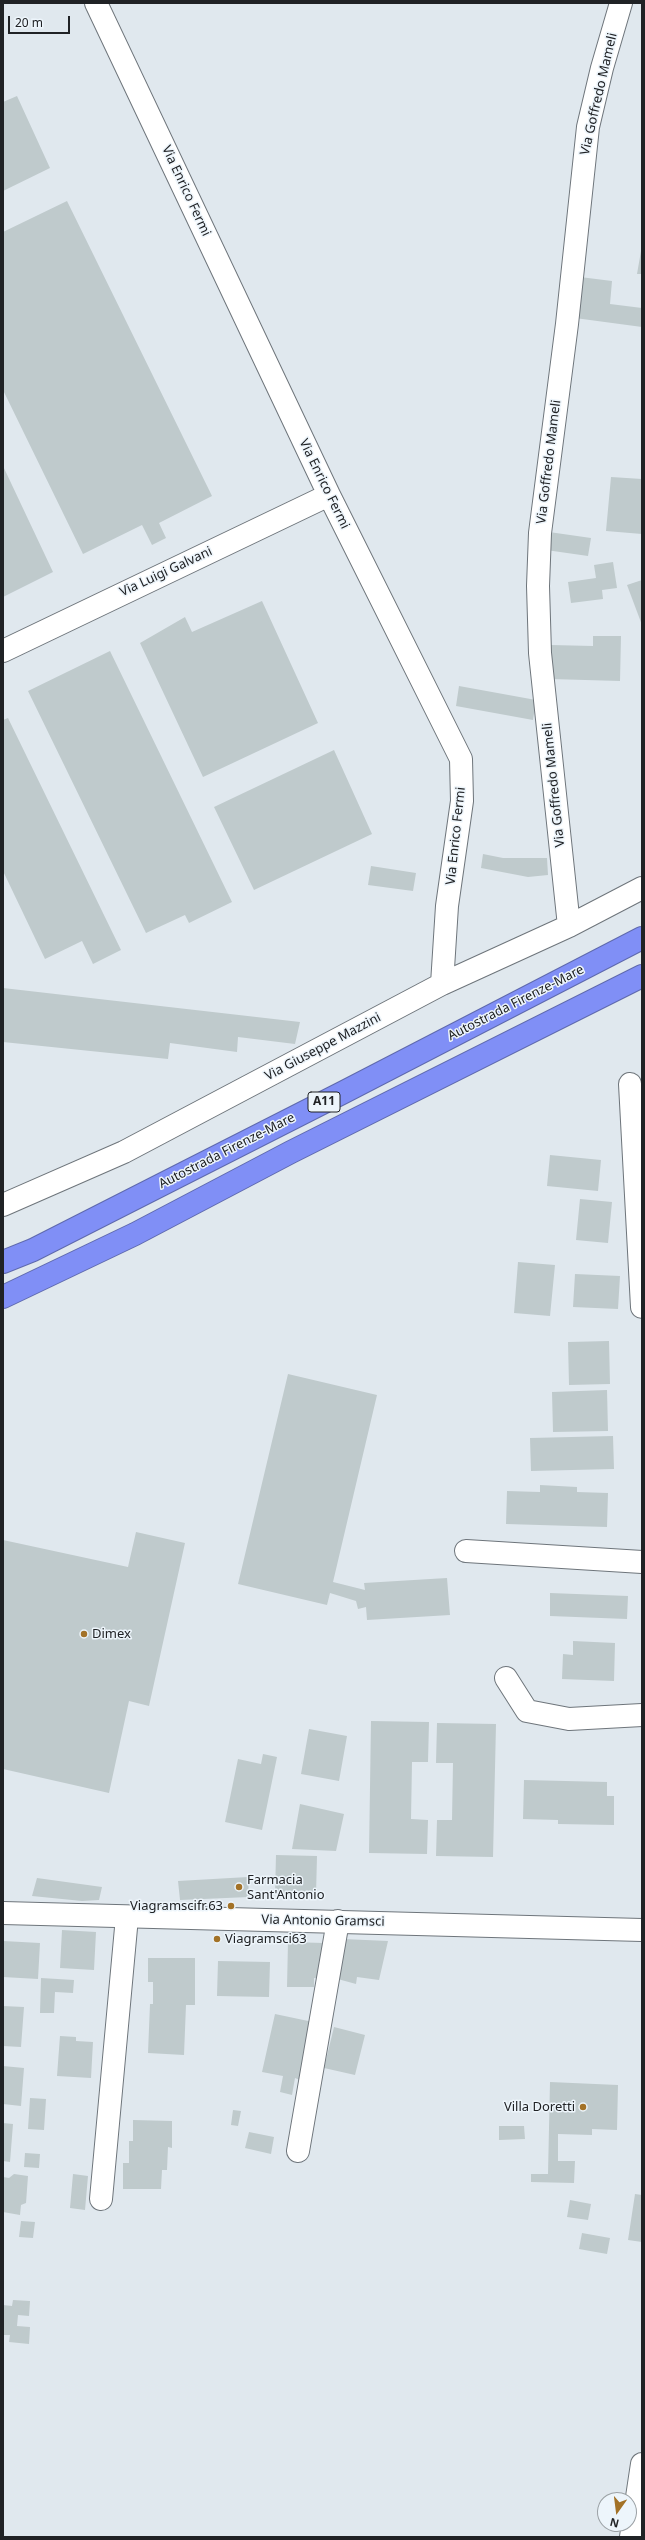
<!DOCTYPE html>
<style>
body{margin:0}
#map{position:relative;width:645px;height:2540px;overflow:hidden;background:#e0e8ee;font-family:"Noto Sans",sans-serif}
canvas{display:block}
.frame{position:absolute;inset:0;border:4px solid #202225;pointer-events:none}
.north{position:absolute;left:597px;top:2492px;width:40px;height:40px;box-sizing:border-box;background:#edf5fb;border:1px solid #9ba1a5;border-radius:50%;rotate:194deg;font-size:11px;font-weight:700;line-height:16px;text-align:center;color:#202225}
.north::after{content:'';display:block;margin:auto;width:14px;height:18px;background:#a37227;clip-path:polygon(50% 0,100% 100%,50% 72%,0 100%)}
.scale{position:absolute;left:8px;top:16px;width:62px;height:18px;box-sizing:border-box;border:2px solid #202225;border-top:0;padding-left:5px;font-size:12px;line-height:14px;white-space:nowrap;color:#202225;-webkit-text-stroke:3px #edf5fb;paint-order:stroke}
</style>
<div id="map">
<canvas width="645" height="2540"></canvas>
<div class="frame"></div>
<div class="north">N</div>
<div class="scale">20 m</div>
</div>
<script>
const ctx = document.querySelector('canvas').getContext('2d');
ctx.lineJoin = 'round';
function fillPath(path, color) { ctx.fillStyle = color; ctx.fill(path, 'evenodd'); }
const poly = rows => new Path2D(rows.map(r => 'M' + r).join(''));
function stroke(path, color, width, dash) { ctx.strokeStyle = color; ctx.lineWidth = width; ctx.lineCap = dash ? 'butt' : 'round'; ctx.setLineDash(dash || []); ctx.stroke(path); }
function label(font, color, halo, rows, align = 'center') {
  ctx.font = font + ' "Noto Sans",sans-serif'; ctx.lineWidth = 3; ctx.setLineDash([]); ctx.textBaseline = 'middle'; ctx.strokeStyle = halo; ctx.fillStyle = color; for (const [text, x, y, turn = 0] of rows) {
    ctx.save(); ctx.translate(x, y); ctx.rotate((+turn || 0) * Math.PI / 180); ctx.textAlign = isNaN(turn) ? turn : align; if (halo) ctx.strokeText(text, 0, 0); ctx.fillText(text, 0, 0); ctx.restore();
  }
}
const building = poly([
 [17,96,50,168,3,191,3,102],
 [67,201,212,496,159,523,166,538,152,545,142,525,83,554,3,390,3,232],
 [641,251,642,252,642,274,637,274],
 [580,277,612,281,610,304,642,308,642,327,575,318],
 [3,466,53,572,3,597],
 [611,477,642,479,642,534,606,531],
 [549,532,591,538,588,556,546,550],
 [613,562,617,588,602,590,603,599,571,603,568,582,596,578,594,565],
 [642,580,642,625,627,585],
 [262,601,318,723,203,777,140,643,185,617,192,632],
 [593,636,621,636,620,681,550,679,551,645,593,646],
 [110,651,232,902,189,923,185,915,146,933,28,691],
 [459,686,536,700,533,720,456,706],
 [8,718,121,950,93,964,82,941,45,959,3,871,3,720],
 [334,750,372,834,254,890,214,807],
 [483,854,503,858,547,858,548,875,528,877,481,868],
 [371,866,416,873,413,891,368,885],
 [3,988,300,1022,295,1044,238,1037,237,1052,170,1043,168,1059,3,1042],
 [550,1155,601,1160,598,1191,547,1186],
 [580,1199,612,1202,608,1243,576,1240],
 [518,1262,555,1265,550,1316,514,1313],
 [575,1274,620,1276,618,1309,573,1307],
 [609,1341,610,1384,569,1385,568,1342],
 [288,1374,377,1395,333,1582,365,1590,364,1583,447,1578,450,1615,367,1620,366,1607,358,1609,356,1601,330,1593,327,1605,238,1584],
 [607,1390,608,1431,553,1432,552,1392],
 [613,1436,614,1469,531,1471,530,1438],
 [540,1485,577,1487,577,1492,608,1493,607,1527,506,1524,507,1491,540,1492],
 [136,1532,185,1543,149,1706,129,1701,109,1793,3,1769,3,1540,128,1567],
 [550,1593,628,1596,627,1619,550,1616],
 [573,1641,615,1643,614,1681,562,1679,563,1654,573,1655],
 [371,1721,429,1722,428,1762,412,1762,411,1819,428,1820,427,1854,369,1853],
 [437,1723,496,1724,493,1857,436,1856,437,1820,452,1820,453,1763,436,1763],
 [309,1729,347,1736,339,1781,301,1774],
 [263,1754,277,1757,262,1830,225,1822,238,1759,261,1764],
 [524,1780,607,1782,607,1796,614,1796,614,1825,558,1824,558,1820,523,1819],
 [300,1804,344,1814,336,1851,292,1849],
 [276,1855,317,1856,316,1895,275,1894],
 [248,1877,249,1897,180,1900,178,1881],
 [37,1878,102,1887,99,1900,82,1901,32,1896],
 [62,1930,96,1932,94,1970,60,1968],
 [343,1939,388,1941,379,1980,357,1977,356,1984,334,1978],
 [3,1941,40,1943,38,1979,3,1977],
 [288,1942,324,1943,324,1979,314,1978,314,1987,287,1987],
 [148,1958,195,1958,195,2005,186,2005,184,2055,148,2053,150,2004,153,2004,153,1982,148,1982],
 [218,1961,270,1962,269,1997,217,1996],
 [41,1978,74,1980,73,1993,55,1992,54,2013,40,2013],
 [3,2006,24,2007,21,2047,3,2046],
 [275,2014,313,2022,300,2080,295,2078,292,2095,280,2092,283,2076,262,2072],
 [334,2027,365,2035,355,2075,324,2068],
 [60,2036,76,2037,76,2041,93,2042,91,2078,57,2076],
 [3,2066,24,2068,21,2106,3,2104],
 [550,2082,618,2085,617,2130,592,2129,592,2135,558,2134,558,2161,575,2161,574,2183,531,2182,531,2174,548,2174],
 [30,2098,46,2099,44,2130,28,2129],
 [233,2110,241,2111,238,2126,231,2125],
 [133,2120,172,2121,172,2148,168,2147,167,2170,162,2170,161,2189,123,2189,123,2163,129,2163,129,2141,133,2141],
 [3,2123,13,2124,10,2162,3,2161],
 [499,2126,524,2126,525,2139,499,2140],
 [249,2132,274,2137,271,2154,245,2148],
 [25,2153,40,2154,39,2168,24,2167],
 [14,2174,28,2176,26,2203,21,2205,20,2215,3,2212,3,2177,9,2178],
 [73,2174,88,2176,85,2210,70,2208],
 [635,2194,642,2195,642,2242,628,2240],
 [570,2200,591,2204,588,2220,567,2217],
 [21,2221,35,2222,33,2238,19,2237],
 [582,2233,610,2238,607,2254,579,2249],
 [13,2300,30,2301,29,2316,18,2315,17,2326,30,2327,29,2344,9,2342,10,2335,3,2335,3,2305,12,2306]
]);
const minor = poly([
 [96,3,329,495,461,759,462,801,447,906,442,984],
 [3,651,329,495],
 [569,926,540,653,538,586,540,533,567,324,588,127,602,68,621,3],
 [630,1084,642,1307],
 [3,1205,124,1152,442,984,569,926,642,888],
 [466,1551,642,1562],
 [506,1678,527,1711,569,1719,642,1715],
 [298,2151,338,1921],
 [101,2199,127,1917],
 [631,2537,642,2464]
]);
const tertiary = poly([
 [3,1913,642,1930]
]);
const motorway = poly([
 [3,1262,33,1250,344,1092,642,938],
 [3,1297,135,1234,291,1152,642,976]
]);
const markers = [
 [84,1634,4,"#a37227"],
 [239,1887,4,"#a37227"],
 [231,1906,4,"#a37227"],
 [217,1939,4,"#a37227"],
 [583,2107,4,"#a37227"]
];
const shields = [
 [324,1102,32]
];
const shieldNames = [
 ["A11",324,1102]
];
const streetNames = [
 ["Via Goffredo Mameli",599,94,-77],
 ["Via Enrico Fermi",186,191,65],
 ["Via Goffredo Mameli",549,462,-83],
 ["Via Enrico Fermi",324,484,64],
 ["Via Luigi Galvani",166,572,-25],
 ["Via Goffredo Mameli",554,785,-96],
 ["Via Enrico Fermi",456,836,-84],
 ["Autostrada Firenze-Mare",516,1003,-27],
 ["Via Giuseppe Mazzini",323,1047,-28],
 ["Autostrada Firenze-Mare",227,1151,-27],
 ["Via Antonio Gramsci",323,1921,1]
];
const poiNames = [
 ["Dimex",92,1634],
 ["Farmacia",247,1880],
 ["Sant'Antonio",247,1895],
 ["Viagramscifr.63",223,1906,"right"],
 ["Viagramsci63",225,1939],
 ["Villa Doretti",575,2107,"right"]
];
fillPath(building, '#bfcacc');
stroke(minor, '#6e757b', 24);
stroke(tertiary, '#6e757b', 24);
stroke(motorway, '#5e69ad', 24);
stroke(minor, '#fff', 22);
stroke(tertiary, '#fff', 22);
stroke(motorway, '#808ff6', 22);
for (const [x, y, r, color] of markers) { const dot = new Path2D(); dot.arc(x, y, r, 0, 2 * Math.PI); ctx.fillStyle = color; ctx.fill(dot); stroke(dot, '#edf5fb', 1.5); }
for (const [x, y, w] of shields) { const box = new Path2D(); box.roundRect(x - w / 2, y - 10, w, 20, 3); ctx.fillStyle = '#edf5fb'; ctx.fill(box); stroke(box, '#202225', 1); }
label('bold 12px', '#202225', null, shieldNames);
label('13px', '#202225', '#edf5fb', streetNames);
label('13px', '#202225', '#edf5fb', poiNames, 'left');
</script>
